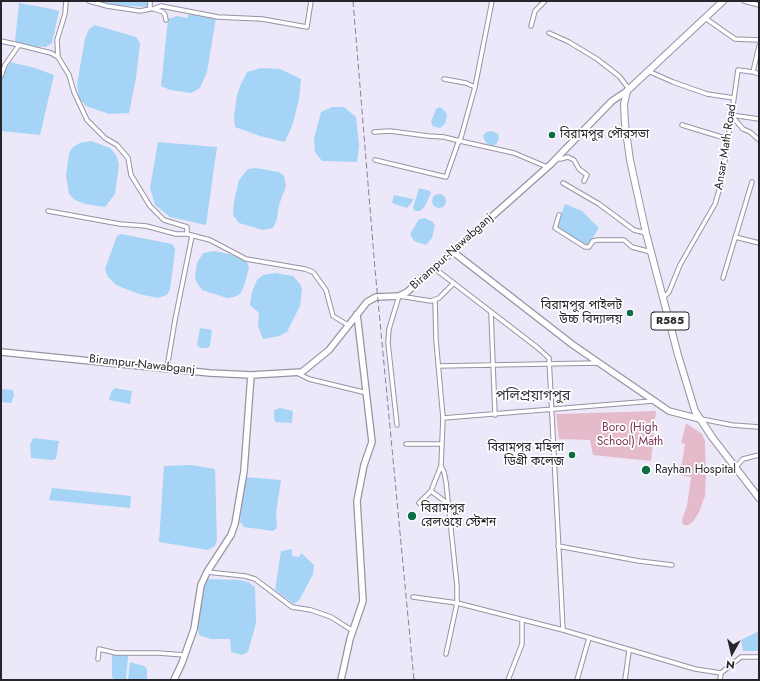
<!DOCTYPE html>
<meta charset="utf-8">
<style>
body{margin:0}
#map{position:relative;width:760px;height:681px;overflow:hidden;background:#ece8f9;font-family:Jost,sans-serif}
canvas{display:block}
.frame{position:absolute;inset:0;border:2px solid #27252b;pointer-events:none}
.north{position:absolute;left:712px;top:633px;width:40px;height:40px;-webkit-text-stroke:3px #fff;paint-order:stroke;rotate:188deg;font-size:11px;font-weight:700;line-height:16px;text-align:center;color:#27252b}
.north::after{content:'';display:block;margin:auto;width:14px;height:18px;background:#27252b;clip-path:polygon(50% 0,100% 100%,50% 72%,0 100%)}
</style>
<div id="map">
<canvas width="760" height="681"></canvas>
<div class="frame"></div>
<div class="north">N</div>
</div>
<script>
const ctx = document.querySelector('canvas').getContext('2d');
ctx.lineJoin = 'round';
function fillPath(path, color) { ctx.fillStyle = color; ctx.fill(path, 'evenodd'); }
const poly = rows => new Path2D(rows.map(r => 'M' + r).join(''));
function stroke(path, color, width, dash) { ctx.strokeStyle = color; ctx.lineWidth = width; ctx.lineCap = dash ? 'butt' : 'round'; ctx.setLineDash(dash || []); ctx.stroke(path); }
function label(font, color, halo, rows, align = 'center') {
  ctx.font = font + ' Jost,"Noto Sans Bengali",sans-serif'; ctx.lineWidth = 3.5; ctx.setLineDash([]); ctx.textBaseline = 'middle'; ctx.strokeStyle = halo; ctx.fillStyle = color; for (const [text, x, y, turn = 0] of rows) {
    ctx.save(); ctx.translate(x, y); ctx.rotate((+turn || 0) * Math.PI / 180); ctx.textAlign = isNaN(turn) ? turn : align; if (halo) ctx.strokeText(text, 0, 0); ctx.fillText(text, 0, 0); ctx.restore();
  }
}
const green = poly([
 [656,411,651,461,593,455,590,440,559,439,556,414],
 [686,423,702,434,705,441,706,475,705,496,699,512,693,522,688,525,683,525,682,520,687,506,691,477,680,475,685,444,681,443]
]);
const water = poly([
 [93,1,148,1,147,7,112,5],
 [19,3,52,9,59,11,52,43,46,47,30,46,21,45,15,41],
 [189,14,216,18,207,72,200,88,191,93,170,90,161,86,168,19,177,16,187,18],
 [95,25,136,37,140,43,136,78,129,113,109,114,86,106,79,98,77,84,85,39,89,29],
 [10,62,35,68,54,75,40,135,1,131,1,80],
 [261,68,280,69,301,79,299,99,293,123,285,142,260,136,235,127,234,117,237,95,241,84,247,72],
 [344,107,356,117,359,145,357,162,322,161,315,152,314,139,321,112,332,107],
 [440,107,445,111,447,116,445,124,440,128,433,126,431,122,436,109],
 [492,131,498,134,499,138,497,143,493,146,486,143,483,136,486,132],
 [91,141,110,148,116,155,119,165,115,194,105,207,85,204,75,200,69,194,66,175,69,153,73,147,80,143],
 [158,142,217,147,206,225,170,217,155,205,150,188],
 [256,168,279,172,284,176,286,186,279,205,277,219,273,228,263,230,239,223,233,215,234,202,239,180,248,169],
 [419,188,430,191,431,193,425,206,420,211,415,211,413,208],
 '432 201a7 7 0 1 1 14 0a7 7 0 1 1-14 0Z',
 [394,195,413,199,412,202,407,208,394,204,392,202],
 [565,204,582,211,599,228,587,246,556,229],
 [425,218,433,222,435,226,432,238,426,245,414,241,410,234,419,219],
 [121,234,172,244,175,249,173,268,170,289,167,295,158,298,139,294,116,285,108,277,105,269,114,244,117,236],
 [214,251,229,254,247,262,249,268,244,286,240,294,234,297,227,298,202,290,197,283,195,278,197,263,203,253],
 [275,273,293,276,300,284,302,289,300,306,287,332,279,336,263,339,258,326,259,313,250,305,252,292,257,280,263,275],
 [200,328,212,330,210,346,207,348,200,348,197,345],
 [115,388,132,391,130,404,109,400,111,392],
 [1,389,13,390,14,396,11,403,1,402],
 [280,408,293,411,292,423,275,422,274,416,274,410],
 [33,438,59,441,56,459,52,460,31,458,30,445],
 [191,465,215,469,217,540,215,546,208,550,159,542,164,466],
 [245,477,281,480,276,513,277,528,273,531,244,527,240,522],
 [52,488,131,496,130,508,49,500],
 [292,549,292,556,299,557,301,553,314,565,313,574,300,599,294,604,275,590,281,551],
 [206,579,239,580,248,582,255,587,256,623,248,652,242,655,231,652,230,639,211,639,199,635,197,623,201,590],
 [759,631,759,651,743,651,741,640],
 [112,655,128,656,126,680,115,680,112,677],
 [130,662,144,666,147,669,147,680,128,680]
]);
const street = poly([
 [89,1,107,6,140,11,150,9,150,1],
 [492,1,475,87,460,141,514,153,547,167],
 [744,1,759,5],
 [153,9,161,6,218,17,262,19,307,27,311,1],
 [154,9,163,12,165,15,166,20],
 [705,18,735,39,759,40],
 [531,26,535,11,545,1],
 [549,33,569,42,597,59,619,76,629,89],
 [1,41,19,45],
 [58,57,57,40,65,14,66,1],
 [648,71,673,82,707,94,734,98,722,181,715,204,680,265,669,292,664,297],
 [753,72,759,74],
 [1,76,5,65,19,45,51,53,58,57,69,75,74,92,87,120,105,138,117,145,128,158,131,175,150,206,164,220,187,227,187,234],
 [444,79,466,83,475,87],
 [734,98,738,70,753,72,759,46],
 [731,115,743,129,750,132,759,140],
 [731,115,759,119],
 [682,125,728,139],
 [374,132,390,131,428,136,444,137,460,141,458,143,446,177,375,160],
 [557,158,560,159,568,157,574,160,579,169,587,175,584,181],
 [563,183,599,204,634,230,646,233],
 [48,211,120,224,146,226,176,234,187,234,210,240,246,259,305,269,313,272,326,290,333,316,348,325],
 [559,215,555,228,585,247,589,247,593,241,598,240,624,240,632,247,651,252],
 [735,237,759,243],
 [434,268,538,348,549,358,563,630],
 [723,278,752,182],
 [491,313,495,415],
 [438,366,597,363],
 [167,368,175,320,192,236],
 [297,373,309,379,367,393],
 [443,418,653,401],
 [701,419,732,425,759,427],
 [397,425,388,343,389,329,399,296,431,301,439,298,454,283],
 [406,444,441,444],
 [441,466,444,472,446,482,457,586,457,603,446,654],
 [735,468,743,459,759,455],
 [431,491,447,503],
 [419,503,431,491,441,466,443,418,436,340,435,300],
 [558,546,639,561,672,565],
 [207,572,245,576,255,579,292,607,311,610,331,617,353,631],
 [413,597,457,603,563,630,695,669,721,673,741,657,759,657],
 [98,659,99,649,116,653,158,653,185,655],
 [508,680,522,644,522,621],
 [577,680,589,638],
 [625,680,629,651],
 [720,680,721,673]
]);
const secondary = poly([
 [452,251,573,345,669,411,700,419],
 [1,352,210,373,251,375,302,372,329,350,367,302,376,297,399,296,407,292,551,164,612,101,627,91],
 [174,680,182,663,194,629,201,585,207,572,231,535,235,524,244,471,251,375],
 [341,680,350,639,363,601,357,501,364,465,372,442,357,314]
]);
const primary = poly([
 [723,1,627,91,624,104,625,124,630,160,646,233,678,355,695,411,712,437,759,498]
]);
const rail = poly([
 [353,1,375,269,414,680]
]);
const markers = [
 [552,135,4,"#0b6d42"],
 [630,313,4,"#0b6d42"],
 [572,455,4,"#0b6d42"],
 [646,470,5,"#0b6d42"],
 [412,516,5,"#0b6d42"]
];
const shields = [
 [670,321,38]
];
const shieldNames = [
 ["R585",670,321]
];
const poiNames = [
 ["বিরামপুর পৌরসভা",560,135],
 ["বিরামপুর পাইলট",622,306,"right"],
 ["উচ্চ বিদ্যালয়",622,320,"right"],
 ["বিরামপুর মহিলা",564,448,"right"],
 ["ডিগ্রী কলেজ",564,462,"right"],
 ["Rayhan Hospital",655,470],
 ["বিরামপুর",421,509],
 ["রেলওয়ে স্টেশন",421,523]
];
const streetNames = [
 ["Ansar Math Road",726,147,-81],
 ["Birampur-Nawabganj",452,252,-42],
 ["Birampur-Nawabganj",142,365,6]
];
const parkNames = [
 ["Boro (High",630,428],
 ["School) Math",630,442]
];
const quarterNames = [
 ["পলিপ্রয়াগপুর",533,397]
];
fillPath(green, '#e5bbcb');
fillPath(water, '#a5d4f7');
stroke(street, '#9793a3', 5.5);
stroke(secondary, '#9793a3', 8);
stroke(primary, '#9793a3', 8);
stroke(street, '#fff', 3.5);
stroke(secondary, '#fff', 5.5);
stroke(primary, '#fff', 6);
stroke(rail, '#85828d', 1, [6, 3]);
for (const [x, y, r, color] of markers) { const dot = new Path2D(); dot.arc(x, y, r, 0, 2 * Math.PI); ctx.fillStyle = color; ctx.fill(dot); stroke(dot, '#fff', 1.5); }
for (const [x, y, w] of shields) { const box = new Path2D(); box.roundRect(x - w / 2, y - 9, w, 18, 3); ctx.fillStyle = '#fff'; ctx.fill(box); stroke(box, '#27252b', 1); }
label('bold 11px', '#27252b', null, shieldNames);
label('12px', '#27252b', '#fff', poiNames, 'left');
label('12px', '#27252b', '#fff', streetNames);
label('12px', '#7a3756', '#fff', parkNames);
label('14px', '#3a3744', '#fff', quarterNames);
</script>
